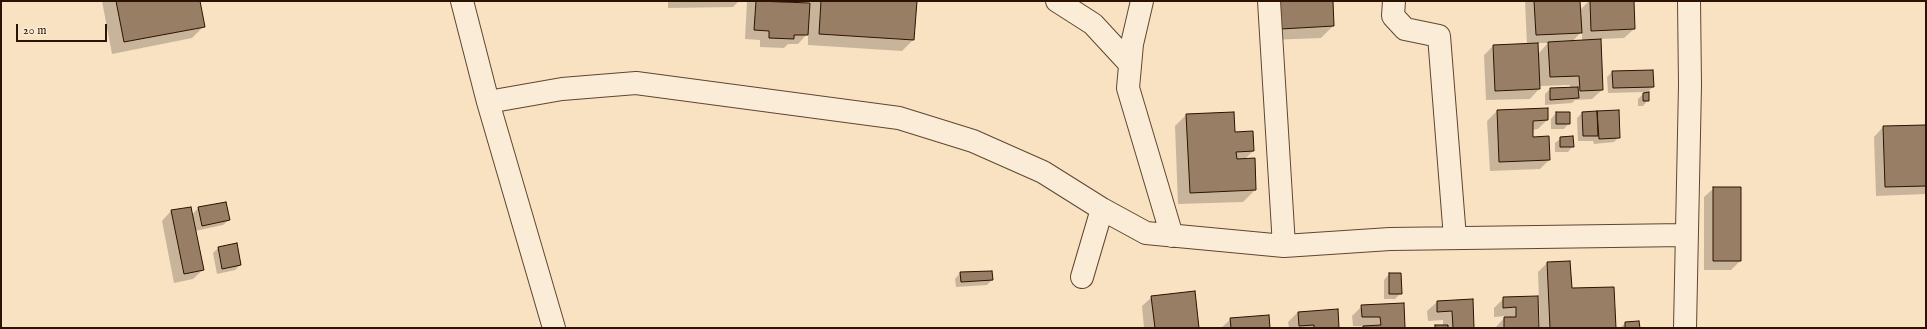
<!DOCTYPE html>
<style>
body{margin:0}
#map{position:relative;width:1927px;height:329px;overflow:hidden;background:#f9e2c2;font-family:"IM FELL English",serif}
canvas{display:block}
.frame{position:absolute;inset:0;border:2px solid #2c1200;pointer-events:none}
.scale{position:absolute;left:16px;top:24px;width:91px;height:18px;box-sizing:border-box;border:2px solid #2c1200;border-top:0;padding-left:5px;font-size:12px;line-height:14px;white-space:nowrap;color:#2c1200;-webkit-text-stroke:3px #fbecd7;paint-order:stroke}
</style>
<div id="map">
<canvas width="1927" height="329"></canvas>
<div class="frame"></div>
<div class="scale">20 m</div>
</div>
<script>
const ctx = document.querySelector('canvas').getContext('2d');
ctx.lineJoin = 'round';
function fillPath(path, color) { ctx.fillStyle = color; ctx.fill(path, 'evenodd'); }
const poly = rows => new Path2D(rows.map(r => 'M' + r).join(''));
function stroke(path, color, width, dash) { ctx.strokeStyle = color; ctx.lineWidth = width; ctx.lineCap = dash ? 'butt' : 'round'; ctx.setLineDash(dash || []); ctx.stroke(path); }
const shadow = poly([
 [102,1,199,1,204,26,192,38,112,54],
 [668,1,739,1,733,7,668,8],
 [747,1,788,1,810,4,811,1,916,1,914,39,902,51,808,45,808,33,798,44,788,44,784,48,760,47,760,40,745,39],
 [1267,1,1332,1,1333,26,1321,38,1269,40],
 [1525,1,1579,1,1580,10,1589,1,1633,1,1634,29,1624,38,1600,39,1602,90,1592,99,1575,100,1572,103,1545,105,1545,94,1550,89,1570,88,1570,85,1539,86,1539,89,1530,99,1486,100,1484,55,1493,46,1527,45],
 [1582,31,1582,41,1572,42],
 [1537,43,1548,43,1538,54],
 [1612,72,1653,87,1646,93,1648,100,1643,106,1638,106,1638,99,1645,92,1608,93,1607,77],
 [1547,109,1547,120,1538,129,1532,130,1532,138,1549,160,1540,169,1490,171,1487,121,1497,111],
 [1618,111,1619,137,1614,142,1594,144,1593,141,1578,141,1577,118,1582,113],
 [1556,113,1569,123,1564,129,1551,129,1551,119],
 [1186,115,1234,133,1252,132,1253,151,1245,159,1255,190,1243,202,1178,204,1175,126],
 [1926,126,1926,194,1876,196,1874,137,1883,127],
 [1561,138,1573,146,1568,152,1555,152,1555,143],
 [1714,188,1740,261,1731,270,1704,270,1704,197],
 [198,208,229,220,223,225,195,231,203,270,193,279,174,283,162,221,171,211,192,215],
 [218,248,240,265,235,270,217,274,213,253],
 [1547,263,1571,289,1615,328,1540,328,1538,272],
 [960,273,992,280,987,285,956,287,955,279],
 [1389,274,1400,274,1401,293,1395,299,1384,299,1384,280],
 [1152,297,1198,328,1144,328,1142,306],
 [1537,297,1538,328,1495,328,1506,316,1494,317,1494,308,1504,298],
 [1472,300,1473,328,1433,328,1435,326,1443,326,1443,320,1428,321,1427,311,1437,302],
 [1362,306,1404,328,1353,326,1352,316],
 [1337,310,1338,328,1289,328,1288,322,1298,312],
 [1231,319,1269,328,1221,328],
 [1625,323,1639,328,1620,328]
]);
const building = poly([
 [116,1,200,1,205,27,124,42,116,1],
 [756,1,810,3,808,35,794,35,794,39,769,38,769,31,754,30,756,1],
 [821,1,917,1,914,40,819,34,821,1],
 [1279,1,1333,1,1334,26,1281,29,1279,1],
 [1534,1,1580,1,1582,33,1536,35,1534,1],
 [1590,1,1634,1,1635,29,1591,31,1590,1],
 [1601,39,1603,90,1580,91,1579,76,1550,77,1548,42,1601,39],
 [1538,43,1540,89,1495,91,1493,45,1538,43],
 [1653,70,1654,87,1613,88,1612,71,1653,70],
 [1578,87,1579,98,1550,100,1550,88,1578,87],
 [1649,92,1649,101,1643,101,1643,93,1649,92],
 [1548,108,1548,120,1533,121,1533,137,1549,136,1550,160,1499,162,1497,110,1548,108],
 [1619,110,1620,138,1599,139,1597,111,1619,110],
 [1597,111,1598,136,1583,136,1582,112,1597,111],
 [1234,112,1235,132,1253,131,1254,151,1236,152,1237,159,1255,158,1256,190,1190,193,1186,114,1234,112],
 [1556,112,1570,112,1570,124,1556,124,1556,112],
 [1926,125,1926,186,1885,187,1883,126,1926,125],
 [1573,136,1574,147,1560,147,1560,137,1573,136],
 [1713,187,1741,187,1741,261,1713,261,1713,187],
 [226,202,230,220,202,226,198,207,226,202],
 [191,207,204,270,184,274,171,210,191,207],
 [237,243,241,265,222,269,218,247,237,243],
 [1570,261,1572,288,1614,287,1616,328,1550,328,1547,262,1570,261],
 [992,271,993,280,961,282,960,272,992,271],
 [1389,273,1401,273,1402,294,1389,294,1389,273],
 [1195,291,1199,328,1155,328,1151,296,1195,291],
 [1538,296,1539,328,1504,328,1504,317,1516,317,1516,307,1503,308,1503,297,1538,296],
 [1473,299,1474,328,1453,328,1452,311,1437,312,1437,301,1473,299],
 [1404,303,1405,328,1363,328,1363,326,1381,325,1380,317,1362,317,1361,305,1404,303],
 [1338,309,1339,328,1314,328,1314,325,1299,326,1298,312,1338,309],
 [1269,315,1270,328,1231,328,1230,318,1269,315],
 [1639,321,1640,328,1625,328,1625,322,1639,321],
 [1435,325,1448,325,1448,328,1435,328,1435,325]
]);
const minor = poly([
 [462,1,488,102,554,328],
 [1057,1,1093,24,1130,64],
 [1142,1,1132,44,1128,88,1172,236],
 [1269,1,1284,246],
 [1394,1,1393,16,1405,29,1439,36,1455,238],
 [488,102,562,89,636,83,899,118,973,141,1043,172,1102,209,1146,233,1284,246,1390,239,1685,235],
 [1082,277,1102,209],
 [1685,328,1690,85,1689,1]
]);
fillPath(shadow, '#0003');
fillPath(building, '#977e65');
stroke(building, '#2c1200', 1);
stroke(minor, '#5f4630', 24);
stroke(minor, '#fbecd7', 22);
</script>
